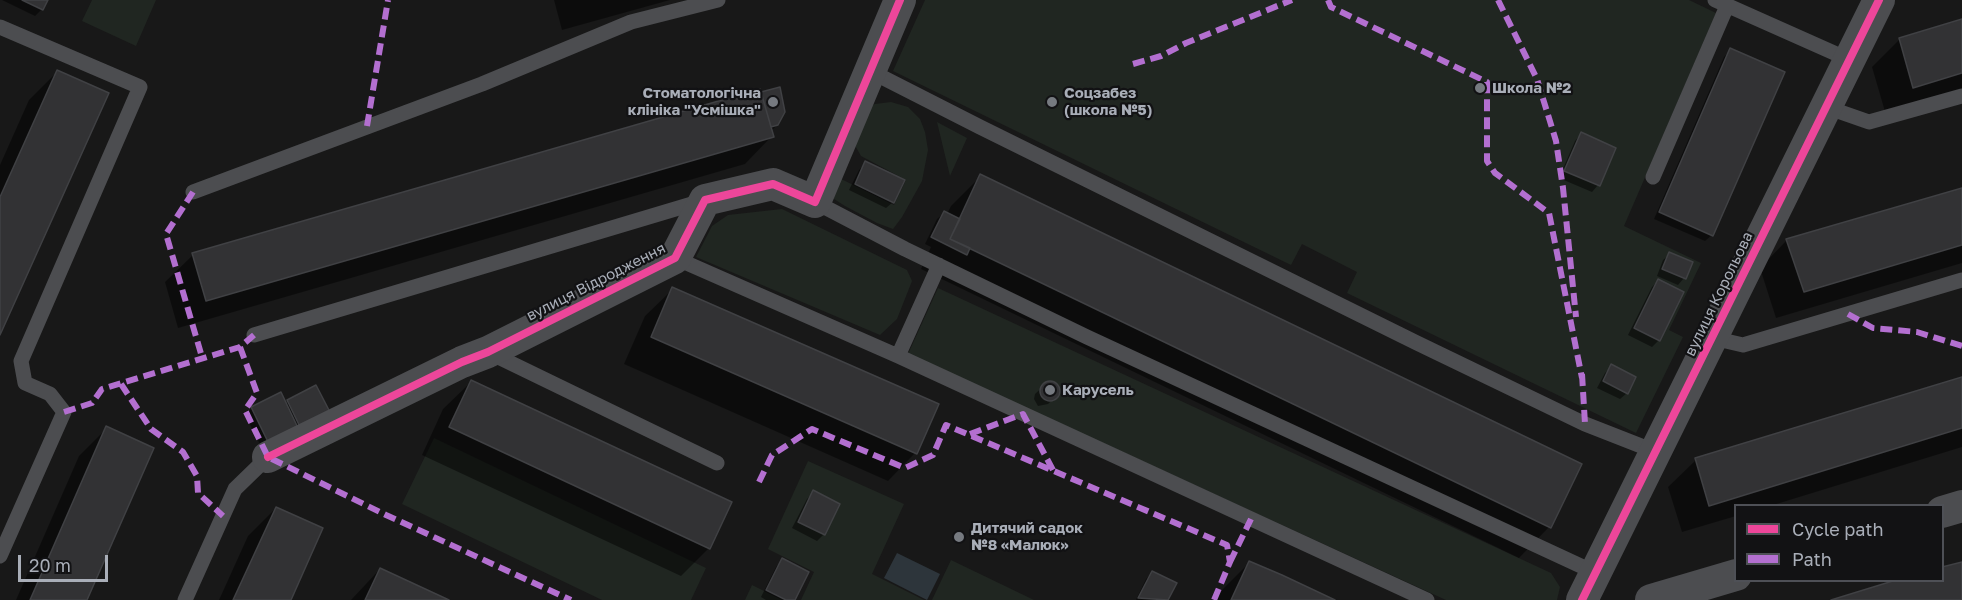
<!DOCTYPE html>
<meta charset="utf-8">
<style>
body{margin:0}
#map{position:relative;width:1962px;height:600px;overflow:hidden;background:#181818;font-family:"Golos Text",sans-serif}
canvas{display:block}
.legend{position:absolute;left:1734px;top:504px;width:210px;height:78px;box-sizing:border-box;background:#121214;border:2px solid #4e5056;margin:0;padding:8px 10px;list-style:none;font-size:18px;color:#a9aeb8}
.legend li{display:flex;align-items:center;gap:12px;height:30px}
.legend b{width:30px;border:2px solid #4e5056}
.scale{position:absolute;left:18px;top:555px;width:90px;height:27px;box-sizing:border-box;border:3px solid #a9aeb8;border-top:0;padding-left:8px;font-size:18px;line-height:21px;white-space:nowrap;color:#a9aeb8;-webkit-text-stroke:4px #121214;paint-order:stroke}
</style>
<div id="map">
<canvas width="1962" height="600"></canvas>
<ul class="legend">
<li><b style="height:8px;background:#ed469a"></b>Cycle path</li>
<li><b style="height:8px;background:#b36fd0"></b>Path</li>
</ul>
<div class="scale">20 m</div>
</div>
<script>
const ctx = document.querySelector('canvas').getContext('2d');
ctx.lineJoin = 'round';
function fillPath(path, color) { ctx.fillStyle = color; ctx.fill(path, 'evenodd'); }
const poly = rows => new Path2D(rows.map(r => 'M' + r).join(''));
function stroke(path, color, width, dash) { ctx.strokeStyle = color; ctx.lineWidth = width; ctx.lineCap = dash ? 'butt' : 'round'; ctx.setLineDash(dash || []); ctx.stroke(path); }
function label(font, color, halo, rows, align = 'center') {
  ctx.font = font + ' "Golos Text",sans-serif'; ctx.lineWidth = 4.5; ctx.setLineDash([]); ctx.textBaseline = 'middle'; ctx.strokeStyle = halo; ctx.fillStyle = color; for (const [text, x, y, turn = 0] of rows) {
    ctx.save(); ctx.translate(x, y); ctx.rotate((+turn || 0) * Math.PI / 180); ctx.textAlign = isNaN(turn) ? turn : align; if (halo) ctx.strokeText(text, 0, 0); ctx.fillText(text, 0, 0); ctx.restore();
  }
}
const green = poly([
 [92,0,156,0,136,46,82,21],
 [925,0,1689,0,1716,13,1624,226,1701,263,1669,330,1683,337,1636,433,1347,293,1357,272,1302,244,1291,265,893,71],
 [891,102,908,107,920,119,925,132,928,150,922,181,902,217,893,229,877,223,845,206,834,199,829,192,837,177,894,205,906,180,861,156,853,142,863,110,875,104],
 [937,122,967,138,950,176],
 [782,209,907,270,912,281,897,319,880,335,696,257,712,226,728,215],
 [938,288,1551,573,1560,587,1557,600,1446,600,908,354],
 [434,438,706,568,691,600,602,600,402,504],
 [808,461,904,504,872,574,924,600,801,600,814,572,768,549],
 [951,560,1034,600,932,600],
 [752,585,782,600,745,600]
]);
const water = poly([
 [897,553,940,574,927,600,884,578]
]);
const shadow = poly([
 [2,0,46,0,42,9,35,16],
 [554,0,670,0,562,30],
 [1962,21,1962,93,1886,115,1872,67,1900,39],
 [1731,50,1712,235,1705,241,1654,219,1724,57],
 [57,72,0,329,0,165,29,100],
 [779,88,777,125,771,131,772,136,745,164,178,328,165,282,193,255],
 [1581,134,1614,149,1598,185,1592,192,1559,178,1575,141],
 [866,163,893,202,886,208,849,190,859,170],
 [981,176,1580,465,1549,527,1519,558,921,269,931,247,925,244,937,219,944,213,947,214,951,206],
 [1962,190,1962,263,1776,318,1760,268,1787,240],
 [1670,254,1691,263,1684,278,1678,285,1657,276,1663,260],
 [1658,281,1659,340,1652,347,1628,335,1652,287],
 [673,289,915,453,888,481,624,364,645,316],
 [1612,366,1627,393,1620,399,1597,388,1605,373],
 [1962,379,1962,447,1770,506,1736,506,1736,516,1682,532,1668,487,1696,460],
 [471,382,709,548,681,576,422,455,443,409],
 [1047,383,1055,384,1058,389,1055,397,1048,404,1038,406,1034,399,1035,394],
 [316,387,329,414,263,450,245,415,252,408,285,404],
 [107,428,85,600,16,600,79,456],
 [814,492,824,534,817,541,792,528,807,499],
 [276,508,289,600,219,600,248,536],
 [782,560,793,600,766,600,761,597,776,567],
 [1249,563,1331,600,1217,600,1222,590],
 [380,569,445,600,351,600],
 [1153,572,1175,583,1166,600,1136,600,1146,579]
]);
const building = poly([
 [22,0,48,0,43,10,22,0],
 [1962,19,1962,73,1913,88,1899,38,1962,19],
 [1730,48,1785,72,1713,236,1659,212,1730,48],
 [57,70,109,93,0,335,0,197,57,70],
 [780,87,785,112,778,125,771,127,761,92,780,87],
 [760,89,774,137,206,301,192,253,760,89],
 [1581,132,1616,148,1600,186,1564,171,1581,132],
 [865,161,905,180,894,203,855,184,865,161],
 [980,174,1582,464,1551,528,950,239,980,174],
 [1962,188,1962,245,1804,292,1786,239,1962,188],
 [944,211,960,219,950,239,970,248,967,255,931,237,944,211],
 [1669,252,1693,262,1686,279,1662,269,1669,252],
 [1658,279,1684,292,1660,341,1634,328,1658,279],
 [672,287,939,404,917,454,651,337,672,287],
 [1611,364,1636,377,1628,394,1603,381,1611,364],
 [1962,377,1962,428,1709,506,1695,458,1962,377],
 [471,380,732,502,710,549,449,427,471,380],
 '1040 391a10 10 0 1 1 20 0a10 10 0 1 1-20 0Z',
 [316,385,331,414,301,429,287,400,316,385],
 [281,392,299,430,269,444,251,407,281,392],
 [106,426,154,448,87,600,30,600,106,426],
 [813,490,840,504,825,535,798,522,813,490],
 [276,507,323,528,291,600,233,600,276,507],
 [782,558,809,572,795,600,786,600,766,590,782,558],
 [1249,561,1282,575,1335,600,1231,600,1249,561],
 [1962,562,1962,600,1831,600,1896,580,1942,580,1942,567,1962,562],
 [380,568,449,600,365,600,380,568],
 [1152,571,1177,583,1168,600,1138,598,1152,571]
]);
const service = poly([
 [1715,0,1850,60],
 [0,27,140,87,21,361,25,383,50,394,64,412,0,556],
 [870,71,980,127,1417,343,1585,424,1654,451],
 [1826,107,1869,122,1962,96],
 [1653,177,1727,6],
 [193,192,482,84,631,22,718,0],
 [815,202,905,249,1087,337,1596,573],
 [675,258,898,356,1427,600],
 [254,335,702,201],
 [1713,338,1743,345,1962,280],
 [488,352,717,463],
 [898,356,939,265],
 [185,600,235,489,268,457]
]);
const minor = poly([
 [268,457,462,362,488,352,675,258,705,200,773,184,815,202,900,0],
 [1942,512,1962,506],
 [1582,600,1879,0],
 [1651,600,1736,575]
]);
const quiet = poly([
 [1328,0,1331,7,1487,82,1487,161,1495,173,1549,213,1582,378],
 [1498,0,1537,79,1556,141,1563,188,1576,317],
 [1133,64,1161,56,1186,43,1292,0],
 [367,126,388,0],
 [193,192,166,234,202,357],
 [1848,314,1873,328,1917,332,1962,346],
 [240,347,257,393,245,410,268,457,386,515,571,600],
 [1582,374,1585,424],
 [121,384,151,429,183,452,197,476,198,493,223,516],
 [64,412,92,403,102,389,240,347,254,335],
 [970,434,1023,414,1053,470],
 [759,482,772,455,812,429,905,468,933,455,946,425,1227,545,1230,562,1214,600],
 [1230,562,1251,519]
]);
const cycleway = poly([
 [268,457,462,362,488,352,675,258,705,200,773,184,815,202,900,0],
 [1582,600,1879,0]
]);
const markers = [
 [1480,88,6,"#767a80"],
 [773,102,6,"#767a80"],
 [1052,102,6,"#767a80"],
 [1050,390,6,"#767a80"],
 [959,537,6,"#767a80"]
];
const poiNames = [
 ["Школа №2",1492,88],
 ["Стоматологічна",761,93,"right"],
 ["клініка \"Усмішка\"",761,110,"right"],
 ["Соцзабез",1064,93],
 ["(школа №5)",1064,110],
 ["Карусель",1062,390],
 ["Дитячий садок",971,528],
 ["№8 «Малюк»",971,545]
];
const streetNames = [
 ["вулиця Відродження",596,282,-27],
 ["вулиця Корольова",1719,294,-64]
];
fillPath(green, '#202621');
fillPath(water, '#2d353b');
fillPath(shadow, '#0007');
fillPath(building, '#323234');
stroke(building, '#404144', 1.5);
stroke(service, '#4c4d50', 15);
stroke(minor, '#4c4d50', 32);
stroke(quiet, '#b36fd0', 6, [12, 6]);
stroke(cycleway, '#ed469a', 8);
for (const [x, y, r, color] of markers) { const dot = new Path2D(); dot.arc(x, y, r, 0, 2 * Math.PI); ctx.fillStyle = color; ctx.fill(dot); stroke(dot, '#121214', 2); }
label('bold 15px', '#a9aeb8', '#121214', poiNames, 'left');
label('15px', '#a9aeb8', '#121214', streetNames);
</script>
